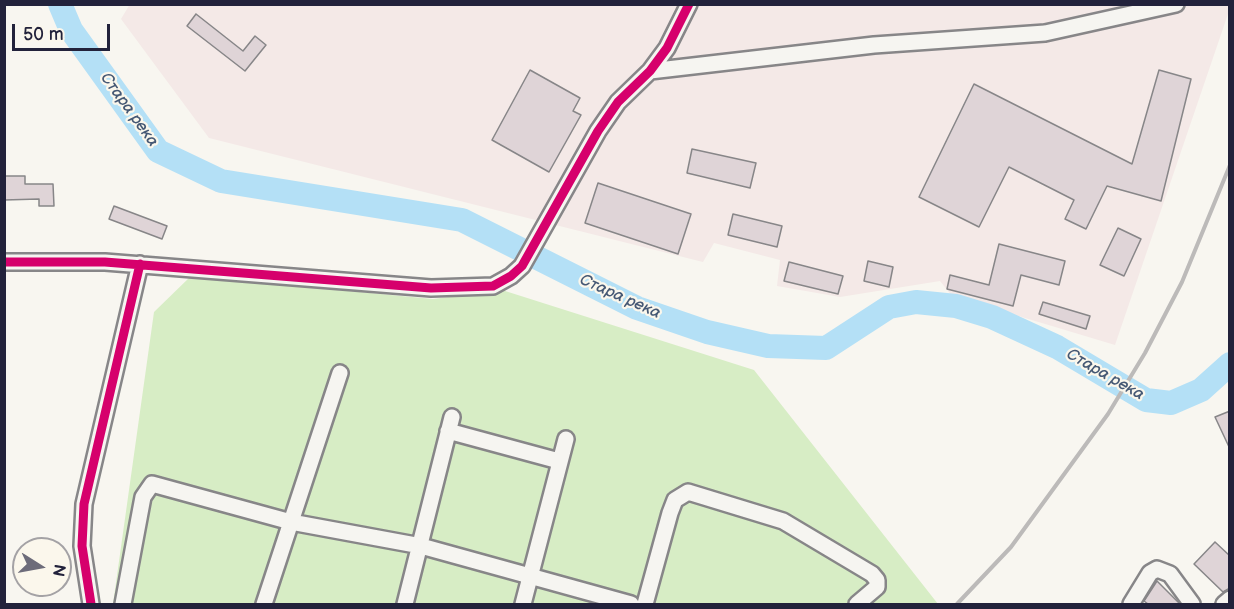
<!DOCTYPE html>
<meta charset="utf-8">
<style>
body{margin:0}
#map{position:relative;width:1234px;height:609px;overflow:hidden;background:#f8f6f0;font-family:"Balsamiq Sans",sans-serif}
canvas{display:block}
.frame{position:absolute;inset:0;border:6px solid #22223b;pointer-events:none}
.north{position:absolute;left:12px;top:537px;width:60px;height:60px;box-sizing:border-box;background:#fbf7ec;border:2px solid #a4a2a5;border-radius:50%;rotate:101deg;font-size:16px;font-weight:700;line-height:24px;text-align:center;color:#22223b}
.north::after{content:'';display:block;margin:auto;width:21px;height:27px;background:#6d6c7a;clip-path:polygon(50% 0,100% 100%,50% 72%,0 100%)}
.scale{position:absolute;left:12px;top:24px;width:98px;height:27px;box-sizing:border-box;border:3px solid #22223b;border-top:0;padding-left:8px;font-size:18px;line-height:21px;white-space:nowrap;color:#22223b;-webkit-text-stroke:4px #fbf7ec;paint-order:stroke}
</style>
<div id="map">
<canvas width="1234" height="609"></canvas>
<div class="frame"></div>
<div class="north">N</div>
<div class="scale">50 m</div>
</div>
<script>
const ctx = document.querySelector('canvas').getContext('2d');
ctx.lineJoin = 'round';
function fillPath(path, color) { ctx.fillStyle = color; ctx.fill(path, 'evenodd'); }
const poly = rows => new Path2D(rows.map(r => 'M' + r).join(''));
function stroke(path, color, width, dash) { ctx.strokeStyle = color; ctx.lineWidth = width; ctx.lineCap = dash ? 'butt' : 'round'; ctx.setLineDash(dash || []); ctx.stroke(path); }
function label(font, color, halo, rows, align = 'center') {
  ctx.font = font + ' "Balsamiq Sans",sans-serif'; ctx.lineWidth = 4.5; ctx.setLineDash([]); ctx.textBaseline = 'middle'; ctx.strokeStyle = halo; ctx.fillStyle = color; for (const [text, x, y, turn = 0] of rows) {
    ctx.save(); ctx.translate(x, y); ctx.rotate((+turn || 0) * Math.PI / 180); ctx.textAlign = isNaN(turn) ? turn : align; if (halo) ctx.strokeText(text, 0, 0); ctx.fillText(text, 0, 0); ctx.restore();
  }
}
const built = poly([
 [130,4,1230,5,1229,11,1115,345,952,296,940,281,840,297,777,286,780,260,714,243,703,262,209,138,121,19]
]);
const green = poly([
 [191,276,433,299,502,290,754,370,938,604,113,604,154,312]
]);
const river = poly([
 [60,4,71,30,158,151,221,181,462,220,637,308,707,332,768,346,826,348,889,307,916,302,956,306,992,317,1057,347,1146,400,1171,403,1201,390,1230,364]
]);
const building = poly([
 [196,14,243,51,255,36,266,45,245,71,187,26,196,14],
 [530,70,580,98,573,111,581,115,549,172,492,140,530,70],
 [1159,70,1191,79,1161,201,1107,186,1086,229,1065,219,1074,200,1009,167,979,227,919,197,974,84,1132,164,1159,70],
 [692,149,756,163,750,188,687,173,692,149],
 [4,176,25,176,25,184,53,184,54,206,39,206,39,199,4,200,4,176],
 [598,183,691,214,678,254,585,223,598,183],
 [114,206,167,226,162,239,109,219,114,206],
 [733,214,782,226,777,247,728,235,733,214],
 [1118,228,1141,239,1124,276,1100,265,1118,228],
 [999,244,1065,261,1059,285,1021,275,1013,306,947,289,950,275,989,285,999,244],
 [868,261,893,267,889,287,864,281,868,261],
 [789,262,843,276,838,294,784,281,789,262],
 [1043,302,1090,316,1086,329,1039,314,1043,302],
 [1230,411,1230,449,1215,417,1230,411],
 [1215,542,1230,556,1230,588,1223,592,1194,564,1215,542],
 [1157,581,1180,604,1148,604,1144,601,1157,581]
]);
const minor = poly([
 [650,71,874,45,1045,33,1176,4],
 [4,262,105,262,431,288,493,286,511,276,522,266,598,131,618,102,650,71,667,48,689,4],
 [448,431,559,461],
 [91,604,82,546,84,504,140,264],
 [123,604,143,497,152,484,291,522,421,546,631,604],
 [264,604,340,373],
 [405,604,452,417],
 [523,604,566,439],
 [645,604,670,513,675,500,688,492,783,521,872,574,877,580,877,587,857,604],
 [1131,604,1150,573,1157,569,1170,574,1192,604],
 [1224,604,1230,599]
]);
const rail = poly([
 [957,604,1011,547,1108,414,1145,353,1182,282,1230,165]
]);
const cycleway = poly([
 [4,262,105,262,431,288,493,286,511,276,522,266,598,131,618,102,650,71,667,48,689,4],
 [91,604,82,546,84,504,140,264]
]);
const waterNames = [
 ["Стара река",129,110,54],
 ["Стара река",620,297,24],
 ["Стара река",1105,375,30]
];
fillPath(built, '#f4e9e7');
fillPath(green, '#d7edc5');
stroke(river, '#b4e0f6', 24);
fillPath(building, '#dfd4d7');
stroke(building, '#878688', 1.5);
stroke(minor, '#878688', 20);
stroke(minor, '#f6f5f1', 15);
stroke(rail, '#bcbab9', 4);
stroke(cycleway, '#d6006c', 9);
label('italic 16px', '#455874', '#fbf7ec', waterNames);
</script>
